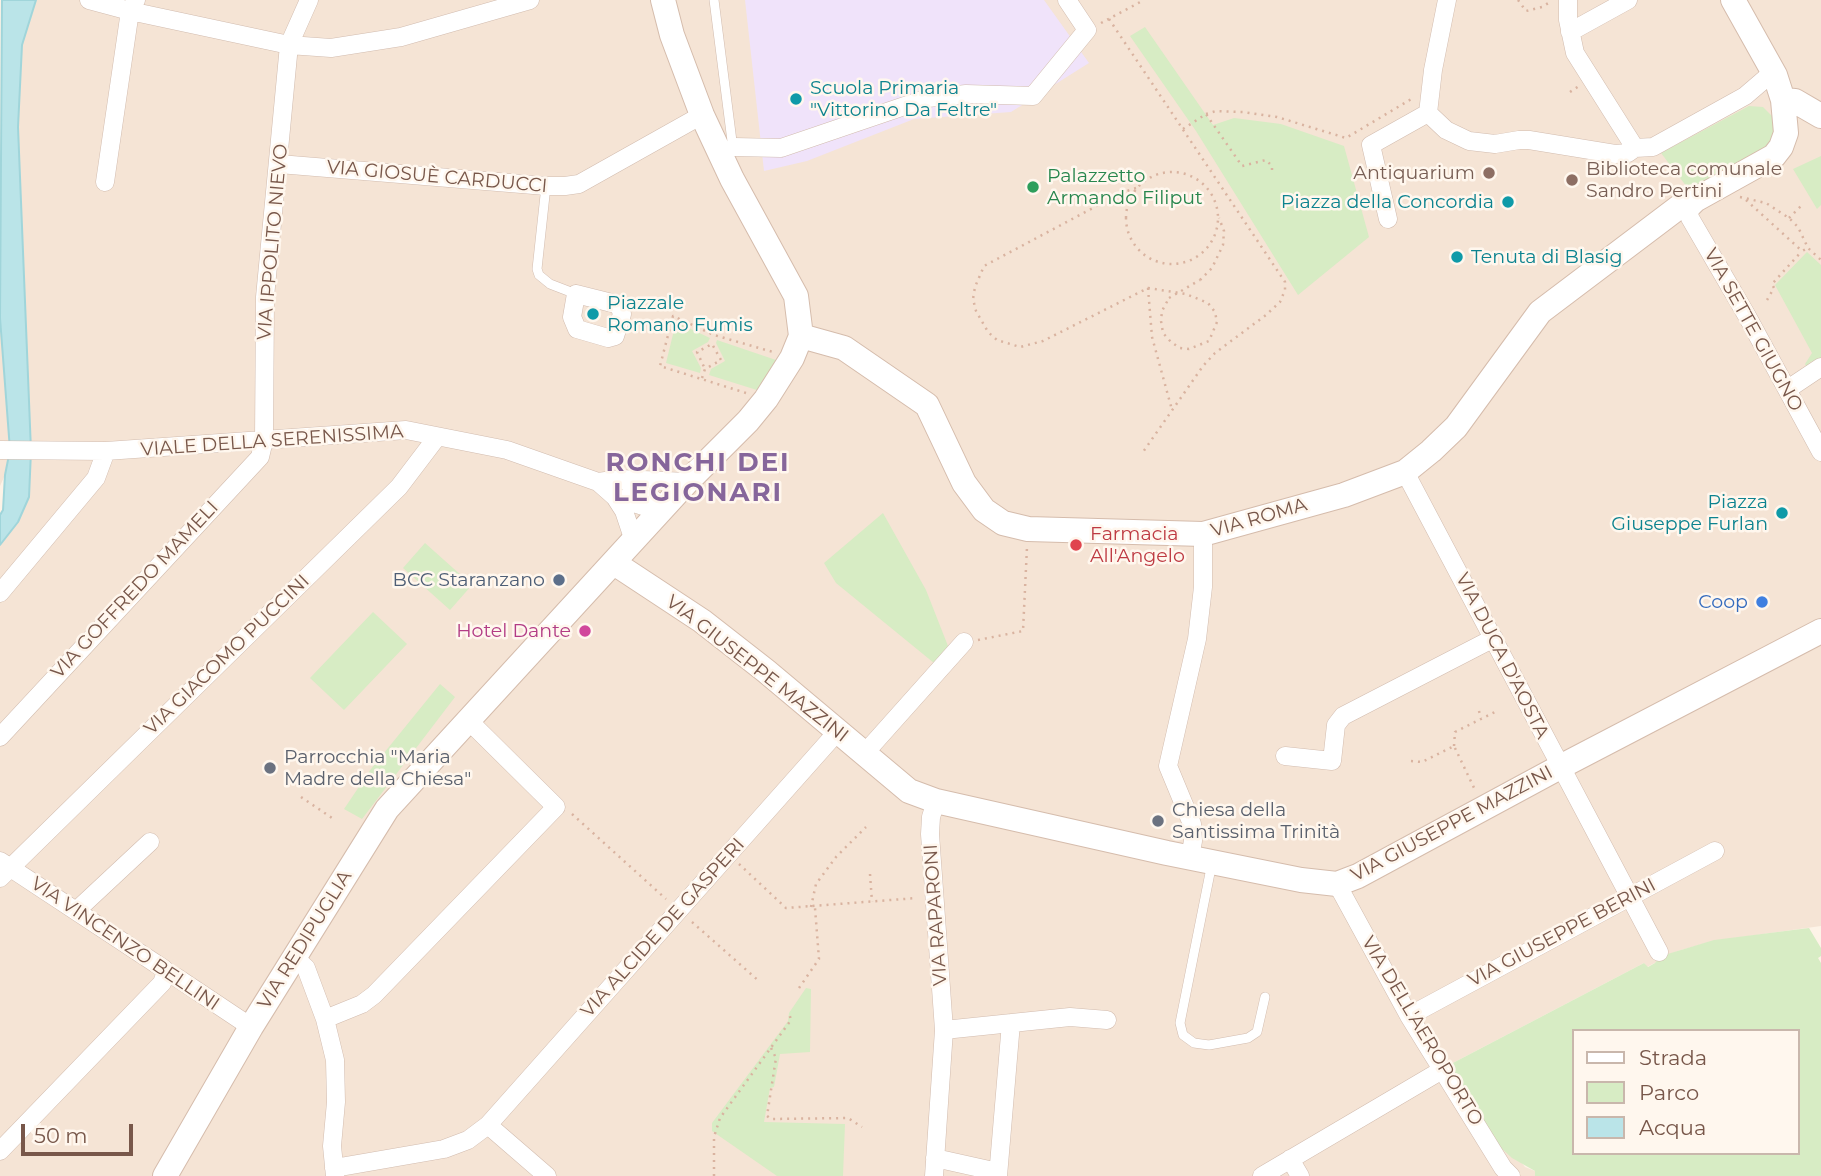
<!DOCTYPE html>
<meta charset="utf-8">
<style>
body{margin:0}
#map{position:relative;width:1821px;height:1176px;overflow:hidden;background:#fdf3e7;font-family:Montserrat,sans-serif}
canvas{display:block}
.legend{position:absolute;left:1572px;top:1029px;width:228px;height:126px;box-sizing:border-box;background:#fff7ee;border:2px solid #c9b7ac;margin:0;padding:9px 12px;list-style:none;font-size:21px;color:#78574a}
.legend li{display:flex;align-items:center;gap:14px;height:35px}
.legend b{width:35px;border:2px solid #c9b7ac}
.scale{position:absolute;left:21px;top:1124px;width:112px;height:32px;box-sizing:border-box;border:4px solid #78574a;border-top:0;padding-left:9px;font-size:21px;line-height:24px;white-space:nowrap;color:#78574a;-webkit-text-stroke:5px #fff7ee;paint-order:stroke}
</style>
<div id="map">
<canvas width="1821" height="1176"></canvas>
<ul class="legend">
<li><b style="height:9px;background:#fff"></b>Strada</li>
<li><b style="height:19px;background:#d7ecc4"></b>Parco</li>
<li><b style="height:19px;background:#bae4e8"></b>Acqua</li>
</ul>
<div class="scale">50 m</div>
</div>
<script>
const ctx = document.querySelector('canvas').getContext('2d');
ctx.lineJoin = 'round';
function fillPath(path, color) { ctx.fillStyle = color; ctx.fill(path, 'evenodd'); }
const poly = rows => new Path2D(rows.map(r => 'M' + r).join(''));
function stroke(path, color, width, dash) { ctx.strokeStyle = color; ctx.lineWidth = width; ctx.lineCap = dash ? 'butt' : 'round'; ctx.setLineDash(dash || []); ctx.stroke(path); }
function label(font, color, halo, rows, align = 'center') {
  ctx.font = font + ' Montserrat,sans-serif'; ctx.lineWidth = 5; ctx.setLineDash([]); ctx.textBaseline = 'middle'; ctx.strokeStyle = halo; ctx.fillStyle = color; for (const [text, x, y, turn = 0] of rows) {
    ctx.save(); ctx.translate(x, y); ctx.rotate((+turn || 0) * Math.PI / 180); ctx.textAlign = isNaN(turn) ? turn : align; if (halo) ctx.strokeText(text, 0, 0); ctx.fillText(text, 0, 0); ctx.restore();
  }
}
const residential = poly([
 [36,0,1821,0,1821,926,1713,941,1678,951,1647,967,1644,963,1449,1065,1525,1167,1535,1171,1535,1176,0,1176,0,545,18,522,31,451,18,127,22,45],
 [0,318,10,450,5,475,0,486]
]);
const education = poly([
 [745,0,1044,0,1089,63,1011,112,914,119,807,161,764,171]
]);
const green = poly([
 [1145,27,1213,125,1234,118,1281,124,1344,146,1369,237,1298,295,1196,131,1130,36],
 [1749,106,1763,107,1775,119,1772,146,1690,191,1661,153],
 [1821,156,1821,205,1817,209,1793,169],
 [1807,252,1821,265,1821,362,1818,363,1815,360,1809,363,1811,367,1807,368,1805,364,1812,353,1775,285],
 [676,322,710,338,708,342,692,351,701,368,700,373,666,363],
 [717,340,776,360,760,391,709,375,711,369,725,361,716,343],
 [883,513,926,590,948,646,934,663,836,583,824,563],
 [425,543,472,585,450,610,403,568],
 [373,612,407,644,344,710,310,678],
 [440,684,455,697,362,819,344,809,371,769],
 [1809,928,1821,948,1821,956,1818,958,1821,963,1821,1176,1535,1176,1535,1171,1512,1158,1499,1146,1449,1065,1644,963,1648,967,1655,963,1661,956,1714,940],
 [1574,1031,1798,1031,1798,1153,1574,1153],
 [806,988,811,989,810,1052,780,1054,774,1087,770,1088,764,1122,845,1124,843,1176,777,1176,712,1131,712,1123,788,1021,789,1013]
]);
const water = poly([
 [2,0,36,0,22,45,18,127,31,451,29,497,18,522,0,545,0,515,3,510,5,475,10,450,0,318,2,0]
]);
const path = poly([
 [1518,0,1526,11,1542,7,1550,2],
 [1109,19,1285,282,1285,290,1280,302,1266,315,1215,353,1203,366,1143,452],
 [1101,23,1144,0],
 [1570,92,1579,86],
 [1206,114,1216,111,1243,112,1277,117,1346,138,1413,98],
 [1183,129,1206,114,1242,166,1266,160,1272,166,1272,172],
 '1126 218a46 46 0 1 1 92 0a46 46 0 1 1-92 0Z',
 [1136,188,1121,193,984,266,975,287,973,299,976,311,988,332,997,340,1020,347,1043,341,1148,288,1186,294,1208,303,1215,312,1217,322,1209,341,1189,349,1180,348,1171,342,1163,333,1161,321,1162,311,1169,298],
 [1740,197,1766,203,1789,218,1798,227,1808,248,1821,260],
 [1746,200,1802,251,1808,248],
 [1789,218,1801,206],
 [1200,280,1212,268,1223,245,1224,231,1219,218],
 [1148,288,1152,337,1172,410],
 [1767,300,1774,288,1772,284,1802,251],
 [702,378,705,369,721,360,712,344,697,352,705,369],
 [746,393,660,366,673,316,714,335,773,352],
 [978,640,1023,631,1027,547],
 [1479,711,1481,718],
 [1454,746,1455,732,1495,712],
 [1411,761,1422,762,1454,746,1476,792],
 [301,797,335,820],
 [572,814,666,899],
 [739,864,786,908,917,898],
 [870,874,872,902],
 [811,907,816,884,836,857,866,827],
 [692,922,760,982],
 [799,988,819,959,815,908],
 [771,1048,776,1058,767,1116,771,1119,848,1118,862,1127],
 [714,1176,714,1137,720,1118,791,1020,789,1013]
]);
const lane = poly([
 [714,0,733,149],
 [546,186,537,269,539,275,550,284,576,294],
 [1212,863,1180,1023,1183,1035,1194,1043,1209,1045,1248,1038,1257,1032,1265,997]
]);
const street = poly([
 [89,0,130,11,289,45,331,48,401,37,530,0],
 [1568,0,1568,20,1575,53,1635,148],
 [1570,32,1628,0],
 [1428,113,1433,70,1447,0],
 [734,147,781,148,928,98,966,94,1033,96,1087,30,1067,0],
 [279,164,546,186,565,186,579,184,702,115],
 [105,182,130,11,136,0],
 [1688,207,1690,218,1747,316,1821,452],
 [1388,219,1371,145,1428,113,1446,130,1469,141,1495,144,1519,140,1529,140,1615,154,1628,153,1635,148,1653,147,1745,96,1766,78,1775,75],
 [576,294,616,304,620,308,622,314,615,336,608,338,577,329,572,317,576,294],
 [1788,389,1821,367],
 [0,450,106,451,406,430,507,450,598,482,621,479,687,482],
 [1405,472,1659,952],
 [598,482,615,497,624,511,634,541],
 [627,482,640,488,663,508],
 [615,497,649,508,663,508],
 [0,593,96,478,106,451],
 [0,737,260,457,264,440,265,297,289,45,309,0],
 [864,754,964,642],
 [1285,756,1332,761,1336,725,1343,716,1494,638],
 [1190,857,1193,841,1192,824,1168,766,1197,639,1203,587,1203,534],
 [0,861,164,969,165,975,176,977,251,1027],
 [0,878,399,487,437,437],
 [1337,884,1409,1016,1503,1168,1511,1176],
 [76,911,150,842],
 [294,957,306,968,325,1019,335,1060,336,1102,332,1146,335,1176],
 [1409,1016,1715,851],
 [325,1019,362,1004,374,995,556,807,467,719],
 [944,1030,1070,1017,1107,1020],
 [488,1125,547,1176],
 [0,1151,162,983,165,975],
 [935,1158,998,1172],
 [1290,1159,1300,1176],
 [334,1168,444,1149,468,1140,488,1125,838,731],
 [934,1176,944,1030,930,834,931,817,936,801],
 [998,1176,1011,1023],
 [1262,1176,1442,1070]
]);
const secondary = poly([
 [1783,100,1795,101,1821,116],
 [801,336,844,348,927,405,964,483,984,510,1003,523,1028,529,1203,534,1344,495,1405,472,1431,451,1456,427,1540,312,1679,207,1688,207,1695,200,1774,156,1781,147,1786,133,1783,100,1775,75,1733,0],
 [614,563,702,621,766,671,909,791,936,801,1167,853,1301,880,1337,884,1358,876,1560,767,1821,631],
 [165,1176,251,1027,387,809,687,482,748,421,766,399,792,358,801,336,796,296,732,179,702,115,672,35,663,0]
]);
const pathBridge = poly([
 [1169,298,1200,280]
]);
const markers = [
 [796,99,7,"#0f9aa8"],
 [1489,173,7,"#8d6e63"],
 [1572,180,7,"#8d6e63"],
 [1033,187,7,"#2e9e5b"],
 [1508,202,7,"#0f9aa8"],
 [1457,257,7,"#0f9aa8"],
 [593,314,7,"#0f9aa8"],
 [1782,513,7,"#0f9aa8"],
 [1076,545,7,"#e0444e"],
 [559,580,7,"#5c6f8a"],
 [1762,602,7,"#3f7fe0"],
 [585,631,7,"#d1479c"],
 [270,768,7,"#6b7280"],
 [1158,821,7,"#6b7280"]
];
const cultureNames = [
 ["Scuola Primaria",810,88],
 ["\"Vittorino Da Feltre\"",810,110],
 ["Piazza della Concordia",1494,202,"right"],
 ["Tenuta di Blasig",1471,257],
 ["Piazzale",607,303],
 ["Romano Fumis",607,325],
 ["Piazza",1768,502,"right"],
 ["Giuseppe Furlan",1768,524,"right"]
];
const educationNames = [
 ["Biblioteca comunale",1586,169],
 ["Sandro Pertini",1586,191],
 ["Antiquarium",1475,173,"right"]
];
const leisureNames = [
 ["Palazzetto",1047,176],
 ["Armando Filiput",1047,198]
];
const streetNames = [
 ["VIA GIOSUÈ CARDUCCI",437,177,5],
 ["VIA IPPOLITO NIEVO",273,242,-85],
 ["VIA SETTE GIUGNO",1753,330,61],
 ["VIALE DELLA SERENISSIMA",272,441,-4],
 ["VIA ROMA",1259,518,-16],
 ["VIA GOFFREDO MAMELI",135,590,-47],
 ["VIA GIACOMO PUCCINI",227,655,-44],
 ["VIA DUCA D'AOSTA",1502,656,63],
 ["VIA GIUSEPPE MAZZINI",757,669,38],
 ["VIA GIUSEPPE MAZZINI",1452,824,-28],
 ["VIA RAPARONI",936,915,-94],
 ["VIA ALCIDE DE GASPERI",663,928,-48],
 ["VIA GIUSEPPE BERINI",1562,933,-28],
 ["VIA REDIPUGLIA",305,940,-58],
 ["VIA VINCENZO BELLINI",125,944,34],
 ["VIA DELL'AEROPORTO",1422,1031,59]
];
const healthNames = [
 ["Farmacia",1090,534],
 ["All'Angelo",1090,556]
];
const serviceNames = [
 ["BCC Staranzano",545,580]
];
const shopNames = [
 ["Coop",1748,602]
];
const hotelNames = [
 ["Hotel Dante",571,631]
];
const worshipNames = [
 ["Parrocchia \"Maria",284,757],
 ["Madre della Chiesa\"",284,779],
 ["Chiesa della",1172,810],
 ["Santissima Trinità",1172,832]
];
const districtNames = [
 ["RONCHI DEI",698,463],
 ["LEGIONARI",698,493]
];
fillPath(residential, '#f5e4d5');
fillPath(education, '#f0e3fa');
fillPath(green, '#d7ecc4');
fillPath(water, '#bae4e8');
stroke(water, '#a0d5da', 2);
stroke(lane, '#d2bcaf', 10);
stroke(street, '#d2bcaf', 19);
stroke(secondary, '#d5bcac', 26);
stroke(path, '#d9b3a0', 2.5, [2, 5]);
stroke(lane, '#fff', 9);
stroke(street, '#fff', 18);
stroke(secondary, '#fff', 24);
stroke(pathBridge, '#d9b3a0', 2.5, [2, 5]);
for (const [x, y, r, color] of markers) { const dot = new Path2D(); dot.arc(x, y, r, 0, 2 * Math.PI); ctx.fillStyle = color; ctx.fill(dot); stroke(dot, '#fff7ee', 2.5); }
label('19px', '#0d838f', '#fff7ee', cultureNames, 'left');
label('19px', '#785e54', '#fff7ee', educationNames, 'left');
label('19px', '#27864d', '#fff7ee', leisureNames, 'left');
label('19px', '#78574a', '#fff7ee', streetNames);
label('19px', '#be3a42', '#fff7ee', healthNames, 'left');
label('19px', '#4e5e75', '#fff7ee', serviceNames, 'right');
label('19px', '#366cbe', '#fff7ee', shopNames, 'right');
label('19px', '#b23c85', '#fff7ee', hotelNames, 'right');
label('19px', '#5b616d', '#fff7ee', worshipNames, 'left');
ctx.letterSpacing = '2px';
label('bold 26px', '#86669b', '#fff7ee', districtNames);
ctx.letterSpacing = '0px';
</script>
